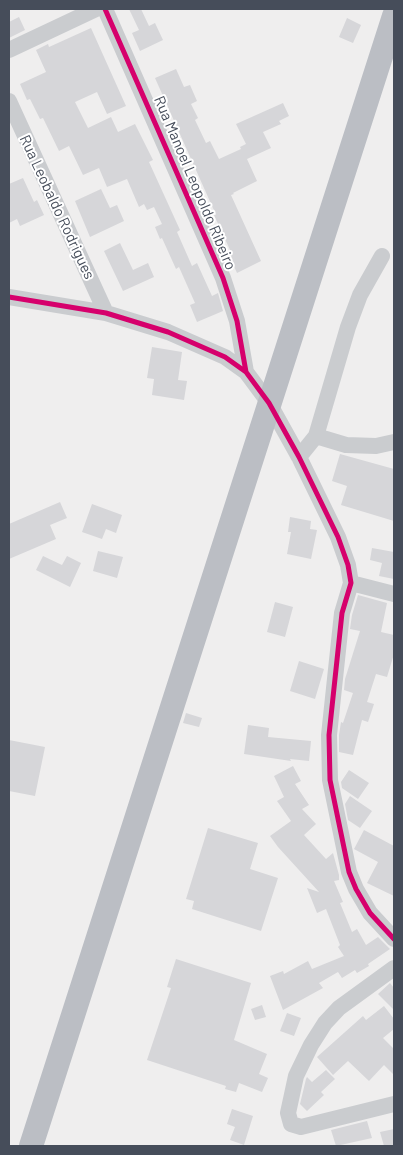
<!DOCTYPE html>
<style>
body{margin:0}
#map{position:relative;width:403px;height:1155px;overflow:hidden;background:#efeeee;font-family:Barlow,sans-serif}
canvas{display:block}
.frame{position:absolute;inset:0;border:10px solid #464d5a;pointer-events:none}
</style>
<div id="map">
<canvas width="403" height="1155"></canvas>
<div class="frame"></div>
</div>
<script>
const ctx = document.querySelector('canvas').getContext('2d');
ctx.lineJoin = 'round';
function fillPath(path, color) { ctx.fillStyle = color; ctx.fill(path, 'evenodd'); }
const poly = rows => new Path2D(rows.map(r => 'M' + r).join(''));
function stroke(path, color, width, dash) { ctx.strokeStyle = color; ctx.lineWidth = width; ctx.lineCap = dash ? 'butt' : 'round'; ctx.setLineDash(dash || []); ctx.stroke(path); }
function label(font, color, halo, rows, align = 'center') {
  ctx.font = font + ' Barlow,sans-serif'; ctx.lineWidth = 4; ctx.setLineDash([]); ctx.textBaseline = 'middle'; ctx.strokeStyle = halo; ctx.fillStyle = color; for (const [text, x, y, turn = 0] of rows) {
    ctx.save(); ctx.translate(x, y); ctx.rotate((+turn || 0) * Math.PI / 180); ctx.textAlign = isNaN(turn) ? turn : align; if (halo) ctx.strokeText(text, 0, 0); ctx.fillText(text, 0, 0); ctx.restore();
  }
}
const building = poly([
 [129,9,141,9,149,26,155,23,163,40,140,51,132,33,139,30],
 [19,17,25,30,9,38,9,22],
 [347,18,361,25,353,43,339,37],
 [91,28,126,106,107,114,97,92,75,102,88,128,111,117,118,132,135,124,153,160,149,162,180,230,177,232,192,266,197,263,212,296,218,293,223,311,197,322,190,305,195,303,179,267,176,269,162,238,160,239,155,227,162,224,154,207,147,210,144,204,139,207,127,179,107,187,99,168,83,175,69,146,59,151,43,118,40,119,30,99,27,100,20,84,46,72,36,50,48,44,49,47],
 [176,69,184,87,190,85,197,101,191,104,198,118,195,120,206,143,210,141,219,159,241,149,240,147,246,144,236,124,283,103,289,116,279,121,281,124,263,132,271,148,247,159,257,181,233,193,234,194,231,195,261,261,237,273,228,253,231,252,214,215,216,215,155,78],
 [23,178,34,202,37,200,44,215,20,226,17,219,9,223,9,184],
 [101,189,110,208,117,205,124,221,90,237,75,201],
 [120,243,133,270,148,263,154,277,123,291,104,251],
 [152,347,182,352,178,380,187,381,184,400,152,395,154,379,147,378],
 [340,454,394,469,394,521,341,505,347,486,332,481],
 [60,502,67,518,50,525,56,539,9,559,9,524],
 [92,504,122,515,116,533,106,529,102,539,82,532],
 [290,517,311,521,310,529,317,530,311,559,287,554,291,532,288,532],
 [372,548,394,552,394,579,379,576,382,563,370,560],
 [98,551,123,557,117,578,93,571],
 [43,556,62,565,67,556,81,563,70,587,36,570],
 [358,595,387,603,381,632,394,635,394,654,387,677,376,674,367,702,374,704,368,722,362,720,353,755,339,752,339,735,341,722,343,723,353,693,344,690,345,679,360,631,350,629,352,615],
 [275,602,293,607,285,637,267,632],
 [299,661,324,669,315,699,290,691],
 [186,713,202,718,199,727,183,723],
 [248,725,269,728,268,737,311,741,309,761,290,759,291,761,244,754],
 [9,740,45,747,35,796,9,791],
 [293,766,301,781,295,784,309,805,302,809,316,824,304,835,326,859,333,853,339,875,339,880,334,881,343,902,340,903,352,932,357,929,366,945,378,937,390,949,368,964,369,966,357,973,355,970,342,978,338,972,319,983,323,988,283,1010,270,976,283,971,284,974,308,961,312,969,344,956,338,947,340,945,326,909,317,913,307,888,319,892,278,847,270,836,291,821,277,801,284,797,274,776],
 [349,770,369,783,358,799,342,788,341,782],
 [350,796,372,811,360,828,348,820,345,804],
 [208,828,258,843,250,869,278,878,261,931,192,909,194,901,186,899],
 [364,830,394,846,394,896,367,883,378,862,354,849],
 [176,959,251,983,234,1040,267,1054,259,1074,268,1078,262,1092,239,1083,236,1092,225,1089,226,1086,147,1060,171,988,167,987],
 [390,983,394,988,394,1010,378,994],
 [262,1005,266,1017,255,1020,251,1009],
 [384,1006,394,1019,394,1029,383,1038,394,1049,394,1075,384,1065,369,1081,348,1061,333,1075,317,1057,363,1016,366,1020],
 [287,1013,301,1018,294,1036,280,1031],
 [326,1070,335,1079,321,1092,324,1095,307,1111,300,1104,306,1079,307,1077,312,1082],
 [232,1109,253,1116,244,1145,230,1140,235,1127,227,1124],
 [367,1121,372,1138,336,1146,331,1130],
 [394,1129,394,1146,384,1146,380,1132]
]);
const minor = poly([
 [105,9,223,278,237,321,246,372],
 [9,50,96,9],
 [9,101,106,313],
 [9,297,106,313,168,332,225,357,246,372,269,403,299,457,338,537,348,565,351,583,342,613,329,735,330,780,349,872,356,889,370,913,394,939],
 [316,436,348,327,360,295,382,256],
 [299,457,316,436,346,445,376,446,394,442],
 [351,583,394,594],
 [394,968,339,1008,325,1023,311,1045,296,1076,288,1113,291,1124,301,1127,394,1104]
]);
const highway = poly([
 [31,1146,394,16]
]);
const cycleway = poly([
 [105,9,223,278,237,321,246,372],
 [9,297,106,313,168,332,225,357,246,372,269,403,299,457,338,537,348,565,351,583,342,613,329,735,330,780,349,872,356,889,370,913,394,939]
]);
const streetNames = [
 ["Rua Manoel Leopoldo Ribeiro",195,183,67],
 ["Rua Leobaldo Rodrigues",57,207,65]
];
fillPath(building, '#d6d6d9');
stroke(minor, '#cacccf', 16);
stroke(highway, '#bbbec4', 24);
stroke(cycleway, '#d6006c', 5);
label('15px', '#464d5a', '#fff', streetNames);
</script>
